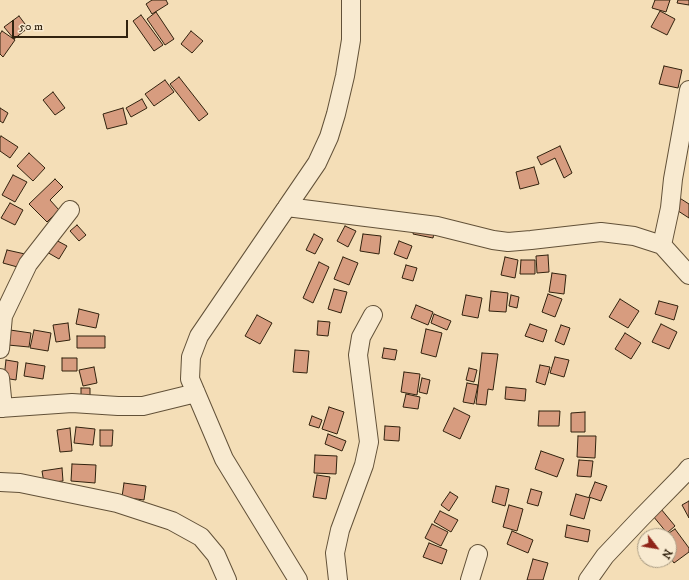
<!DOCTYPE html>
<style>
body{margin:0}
#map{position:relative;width:689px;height:580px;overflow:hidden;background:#f4deb7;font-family:"IM FELL DW Pica",serif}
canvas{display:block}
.north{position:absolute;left:637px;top:528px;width:40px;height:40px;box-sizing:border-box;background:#f8ead0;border:1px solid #a89a82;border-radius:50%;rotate:121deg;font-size:11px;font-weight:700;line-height:16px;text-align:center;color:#31220e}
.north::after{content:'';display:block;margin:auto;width:14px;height:18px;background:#8f2418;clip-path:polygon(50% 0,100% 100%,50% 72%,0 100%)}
.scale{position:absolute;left:12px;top:20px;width:116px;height:18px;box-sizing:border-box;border:2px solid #31220e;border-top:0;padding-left:5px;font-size:12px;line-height:14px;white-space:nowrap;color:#31220e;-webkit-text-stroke:3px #f8ead0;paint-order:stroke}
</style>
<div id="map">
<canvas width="689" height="580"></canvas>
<div class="north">N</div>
<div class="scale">50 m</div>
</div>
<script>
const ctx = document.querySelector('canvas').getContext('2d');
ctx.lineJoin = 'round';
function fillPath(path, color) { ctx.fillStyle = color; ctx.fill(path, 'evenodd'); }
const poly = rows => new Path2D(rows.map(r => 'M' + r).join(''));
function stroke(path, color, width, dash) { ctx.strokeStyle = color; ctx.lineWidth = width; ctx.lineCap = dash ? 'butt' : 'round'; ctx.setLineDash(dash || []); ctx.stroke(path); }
const building = poly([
 [152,0,166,0,168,4,152,14,146,4,152,0],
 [655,0,670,0,666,12,652,8,655,0],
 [678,0,689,0,689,5,677,3,678,0],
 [660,11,675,19,667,35,651,27,660,11],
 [156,12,174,39,165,45,147,19,156,12],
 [141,15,163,45,154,51,133,21,141,15],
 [19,16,28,28,14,39,4,27,19,16],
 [2,31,15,40,3,57,0,54,0,34,2,31],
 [191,31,203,41,192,53,181,44,191,31],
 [664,66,682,70,678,88,659,84,664,66],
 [179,77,208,114,199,121,170,84,179,77],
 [165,80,174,92,154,106,145,94,165,80],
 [53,92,65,108,55,115,43,100,53,92],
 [142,99,147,108,131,117,126,108,142,99],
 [0,108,8,113,3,123,0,121,0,108],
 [123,108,127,124,107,129,103,114,123,108],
 [1,136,18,147,10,158,0,151,0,138,1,136],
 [560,146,572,173,564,178,555,158,541,165,537,157,560,146],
 [29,153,45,168,33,181,17,166,29,153],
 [534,167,539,184,520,189,516,172,534,167],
 [13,175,27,182,15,202,2,195,13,175],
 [55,179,63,187,50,200,59,210,47,222,29,204,55,179],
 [678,197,689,204,689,218,672,207,678,197],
 [10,203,23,210,15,225,1,218,10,203],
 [416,224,435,228,433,238,413,234,416,224],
 [77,225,86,235,79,241,70,231,77,225],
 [345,226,356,231,348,247,337,241,345,226],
 [314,234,323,239,315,254,306,250,314,234],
 [363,234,381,236,379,254,360,251,363,234],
 [52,238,67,246,59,259,45,251,52,238],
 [399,241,412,246,407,259,394,254,399,241],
 [7,250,25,254,21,268,3,263,7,250],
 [548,255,549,272,537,273,536,256,548,255],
 [343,257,358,263,349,285,334,279,343,257],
 [505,257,518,260,515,278,501,275,505,257],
 [521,260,535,260,535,274,520,274,521,260],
 [319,262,329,267,313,303,303,298,319,262],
 [406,265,417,268,413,281,402,278,406,265],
 [552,273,566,275,564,294,549,292,552,273],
 [334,289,347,292,341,313,328,309,334,289],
 [491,291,508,293,506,312,489,311,491,291],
 [548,294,562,299,555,317,542,312,548,294],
 [466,295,482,298,478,318,462,315,466,295],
 [511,295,519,297,517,308,509,306,511,295],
 [620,299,639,311,628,328,609,317,620,299],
 [659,301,678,306,674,320,655,314,659,301],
 [416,305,433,312,428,325,411,318,416,305],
 [79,309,99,314,96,328,76,324,79,309],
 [434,314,451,321,447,330,431,323,434,314],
 [257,315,272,323,260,344,245,336,257,315],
 [318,321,330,322,328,336,317,335,318,321],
 [68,323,70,340,56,342,53,325,68,323],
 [530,324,547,330,543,342,525,336,530,324],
 [661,324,677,332,669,349,652,342,661,324],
 [561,325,570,328,564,345,555,341,561,325],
 [426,329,442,333,436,357,421,353,426,329],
 [10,330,31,333,29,347,8,345,10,330],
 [34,330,51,333,48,351,30,348,34,330],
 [625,333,641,343,631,359,615,349,625,333],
 [77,336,105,336,105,348,77,348,77,336],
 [384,348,397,350,395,360,382,358,384,348],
 [295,350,309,351,307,373,293,372,295,350],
 [482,353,498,354,493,390,488,389,486,405,476,404,482,353],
 [555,357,569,360,564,377,550,373,555,357],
 [62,358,77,358,77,371,62,371,62,358],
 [6,360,18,362,16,380,4,378,6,360],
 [26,363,45,366,43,379,24,376,26,363],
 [540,365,550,367,545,385,536,382,540,365],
 [94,367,97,383,83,386,79,370,94,367],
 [469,368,477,370,474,382,466,380,469,368],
 [404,372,420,374,417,395,401,392,404,372],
 [422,378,430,380,427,394,419,392,422,378],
 [467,383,478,385,474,404,463,402,467,383],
 [506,387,526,389,525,401,505,399,506,387],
 [81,388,90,388,90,401,81,401,81,388],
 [406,394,420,397,418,409,403,407,406,394],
 [329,407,344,412,337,434,322,429,329,407],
 [454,408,470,416,460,439,443,431,454,408],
 [539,411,560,411,559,426,538,426,539,411],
 [585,412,585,432,571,432,571,413,585,412],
 [312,416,322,420,319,428,309,425,312,416],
 [385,426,400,427,399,441,384,440,385,426],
 [76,427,95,429,93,445,74,443,76,427],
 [70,428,72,451,60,452,57,430,70,428],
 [100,430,113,430,112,446,100,446,100,430],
 [328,434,346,441,342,451,325,444,328,434],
 [578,436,596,436,595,458,577,457,578,436],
 [541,451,564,459,557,477,535,469,541,451],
 [315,455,337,456,336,474,314,473,315,455],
 [579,460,593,461,591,477,577,476,579,460],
 [72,464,96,465,95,483,71,481,72,464],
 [62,468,63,481,44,483,42,471,62,468],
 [317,475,330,477,326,499,313,497,317,475],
 [595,482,607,486,601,501,589,497,595,482],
 [124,483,146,486,144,500,122,497,124,483],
 [496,486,509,489,505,506,492,502,496,486],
 [531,489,542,492,538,506,527,503,531,489],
 [450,492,458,497,449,511,441,505,450,492],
 [576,494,590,498,584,519,570,515,576,494],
 [689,501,689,518,682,505,689,501],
 [509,505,523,509,517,531,503,527,509,505],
 [661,509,675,526,667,533,653,516,661,509],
 [440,511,458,520,451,532,434,522,440,511],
 [432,524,448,532,441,546,425,538,432,524],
 [567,525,590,530,588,542,565,537,567,525],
 [675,529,689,548,689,552,674,563,669,556,669,545,672,542,669,538,669,536,666,535,675,529],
 [512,531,533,540,528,553,507,544,512,531],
 [429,543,447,550,442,564,423,557,429,543],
 [533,559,548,563,543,580,527,580,533,559]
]);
const minor = poly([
 [287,207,437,226,493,240,508,242,531,240,601,232,634,236,662,245,689,275],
 [662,245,670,208,673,179,689,90],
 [0,349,3,316,28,264,70,210],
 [0,378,3,408],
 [0,408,72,403,118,406,143,406,196,393],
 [0,482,20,483,117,503,172,521,201,537,216,555,227,580],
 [298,580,224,459,190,379,191,357,199,336,317,163,329,137,336,114,345,76,351,40,351,0],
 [338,580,335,553,340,530,364,465,369,442,358,355,361,337,373,315],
 [470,580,478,554],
 [588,580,605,556,640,519,685,473,689,468]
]);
fillPath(building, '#d79c7f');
stroke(building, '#31220e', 1);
stroke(minor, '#625138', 20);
stroke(minor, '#f8ead0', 18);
</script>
